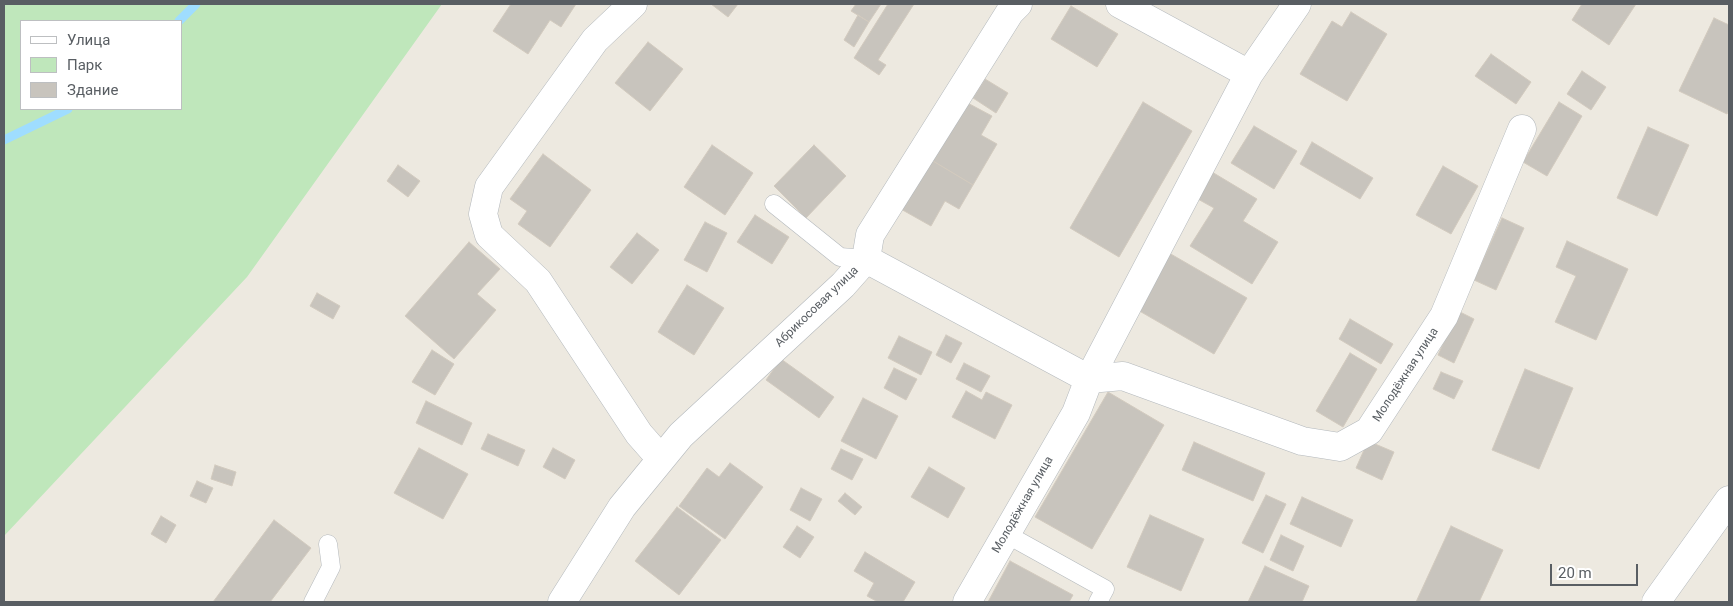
<!DOCTYPE html>
<meta charset="utf-8">
<style>
body{margin:0}
#map{position:relative;width:1733px;height:606px;overflow:hidden;background:#ede9e0;font-family:Roboto,sans-serif}
canvas{display:block}
.frame{position:absolute;inset:0;border:5px solid #595e63;pointer-events:none}
.legend{position:absolute;left:20px;top:20px;width:162px;height:90px;box-sizing:border-box;background:#fff;border:1px solid #bdbfc1;margin:0;padding:6px 9px;list-style:none;font-size:15px;color:#595e63}
.legend li{display:flex;align-items:center;gap:10px;height:25px}
.legend b{width:25px;border:1px solid #bdbfc1}
.scale{position:absolute;left:1550px;top:564px;width:88px;height:22px;box-sizing:border-box;border:2px solid #595e63;border-top:0;padding-left:6px;font-size:15px;line-height:18px;white-space:nowrap;color:#595e63;-webkit-text-stroke:4px #fff;paint-order:stroke}
</style>
<div id="map">
<canvas width="1733" height="606"></canvas>
<div class="frame"></div>
<ul class="legend">
<li><b style="height:6px;background:#fff"></b>Улица</li>
<li><b style="height:14px;background:#bfe7bb"></b>Парк</li>
<li><b style="height:14px;background:#c8c4bd"></b>Здание</li>
</ul>
<div class="scale">20 m</div>
</div>
<script>
const ctx = document.querySelector('canvas').getContext('2d');
ctx.lineJoin = 'round';
function fillPath(path, color) { ctx.fillStyle = color; ctx.fill(path, 'evenodd'); }
const poly = rows => new Path2D(rows.map(r => 'M' + r).join(''));
function stroke(path, color, width, dash) { ctx.strokeStyle = color; ctx.lineWidth = width; ctx.lineCap = dash ? 'butt' : 'round'; ctx.setLineDash(dash || []); ctx.stroke(path); }
function label(font, color, halo, rows, align = 'center') {
  ctx.font = font + ' Roboto,sans-serif'; ctx.lineWidth = 5; ctx.setLineDash([]); ctx.textBaseline = 'middle'; ctx.strokeStyle = halo; ctx.fillStyle = color; for (const [text, x, y, turn = 0] of rows) {
    ctx.save(); ctx.translate(x, y); ctx.rotate((+turn || 0) * Math.PI / 180); ctx.textAlign = isNaN(turn) ? turn : align; if (halo) ctx.strokeText(text, 0, 0); ctx.fillText(text, 0, 0); ctx.restore();
  }
}
const green = poly([
 [4,4,442,4,247,277,4,536],
 [21,21,181,21,181,109,21,109]
]);
const stream = poly([
 [179,21,196,4],
 [4,140,68,109]
]);
const building = poly([
 [511,4,576,4,561,27,550,20,528,54,493,31,511,4],
 [711,4,738,4,728,17,711,4],
 [856,4,881,4,869,22,851,11,856,4],
 [888,4,914,4,878,60,886,65,879,75,854,58,888,4],
 [1582,4,1636,4,1609,45,1572,20,1582,4],
 [1071,6,1118,34,1097,67,1051,39,1071,6],
 [1351,12,1387,34,1347,101,1300,74,1332,21,1342,27,1351,12],
 [858,15,869,22,854,47,844,40,858,15],
 [1714,18,1729,25,1729,110,1727,114,1679,91,1714,18],
 [648,42,683,69,650,111,615,83,648,42],
 [1491,54,1531,82,1516,104,1475,76,1491,54],
 [1582,71,1606,87,1591,110,1567,94,1582,71],
 [985,79,1008,93,996,113,973,98,985,79],
 [962,100,992,116,981,135,997,144,973,185,928,158,962,100],
 [1143,102,1192,131,1119,257,1070,228,1143,102],
 [1559,102,1582,116,1547,176,1523,162,1559,102],
 [1254,126,1297,151,1274,189,1231,163,1254,126],
 [1648,127,1689,145,1657,216,1617,198,1648,127],
 [1312,142,1373,178,1360,199,1300,164,1312,142],
 [712,145,753,173,725,215,684,187,712,145],
 [814,145,846,176,806,218,774,186,814,145],
 [543,154,591,190,550,247,518,224,527,211,510,199,543,154],
 [928,158,973,185,959,209,945,201,931,226,899,208,928,158],
 [398,165,420,181,408,197,387,181,398,165],
 [1443,166,1478,186,1451,234,1416,215,1443,166],
 [1212,172,1257,199,1243,221,1278,242,1252,284,1190,246,1214,208,1196,198,1212,172],
 [755,215,789,237,772,264,737,242,755,215],
 [1502,218,1524,228,1496,290,1474,280,1502,218],
 [705,222,727,233,707,272,684,260,705,222],
 [637,233,659,250,632,284,610,267,637,233],
 [1567,241,1628,269,1596,340,1555,322,1576,276,1556,267,1567,241],
 [469,242,500,269,477,294,496,310,454,359,405,316,469,242],
 [1169,253,1247,298,1214,354,1136,309,1169,253],
 [687,285,724,308,694,355,658,332,687,285],
 [317,293,340,306,333,319,310,306,317,293],
 [1458,311,1474,319,1454,363,1438,355,1458,311],
 [1350,319,1393,344,1381,364,1339,339,1350,319],
 [946,335,962,343,951,363,936,355,946,335],
 [899,336,932,352,921,375,888,358,899,336],
 [432,350,454,364,435,395,412,382,432,350],
 [1350,353,1377,369,1343,427,1316,411,1350,353],
 [781,359,834,397,819,418,766,380,781,359],
 [964,363,990,376,981,392,956,379,964,363],
 [894,368,917,379,906,400,884,388,894,368],
 [1525,369,1573,388,1539,469,1492,450,1525,369],
 [1441,372,1463,381,1454,399,1433,389,1441,372],
 [966,391,982,400,986,392,1012,405,995,439,952,417,966,391],
 [1108,392,1164,425,1092,549,1035,517,1108,392],
 [863,398,898,416,876,459,841,441,863,398],
 [426,401,472,423,462,445,416,423,426,401],
 [488,434,525,450,518,466,481,449,488,434],
 [1368,441,1394,452,1382,480,1356,468,1368,441],
 [1194,442,1265,473,1253,501,1182,470,1194,442],
 [419,448,468,474,443,519,394,493,419,448],
 [553,448,575,460,565,479,543,467,553,448],
 [841,449,863,459,852,480,831,469,841,449],
 [730,463,763,487,725,539,679,506,707,468,719,477,730,463],
 [215,465,236,472,232,486,211,479,215,465],
 [929,467,965,488,948,518,911,497,929,467],
 [197,481,213,488,206,503,190,496,197,481],
 [801,488,822,499,810,521,790,510,801,488],
 [845,493,862,507,855,515,838,501,845,493],
 [1266,495,1286,504,1263,553,1242,543,1266,495],
 [1302,497,1353,520,1341,547,1290,524,1302,497],
 [677,507,721,540,679,595,635,561,677,507],
 [1150,515,1204,539,1181,591,1127,567,1150,515],
 [161,516,176,525,166,543,151,534,161,516],
 [274,520,311,548,270,602,213,602,274,520],
 [797,526,814,537,800,558,783,547,797,526],
 [1451,526,1503,550,1479,602,1416,602,1451,526],
 [1281,535,1304,546,1293,571,1270,560,1281,535],
 [865,552,915,582,903,602,878,602,867,596,874,583,854,571,865,552],
 [1010,561,1073,595,1069,602,988,602,1010,561],
 [1265,566,1309,586,1302,602,1248,602,1265,566]
]);
const service = poly([
 [774,204,840,257,866,259],
 [1006,534,1105,589,1098,602],
 [313,602,331,567,328,544]
]);
const minor = poly([
 [633,4,595,40,489,187,483,214,489,235,538,281,639,434,661,459],
 [1120,4,1249,74],
 [866,259,1089,379],
 [1089,379,1123,376,1302,441,1340,447,1369,431,1444,316,1522,129],
 [562,602,622,507,681,435,843,285,866,259,870,235,1010,12,1018,4],
 [967,602,1076,413,1089,379,1249,74,1297,4],
 [1656,602,1729,500]
]);
const streetNames = [
 ["Абрикосовая улица",817,307,-44],
 ["Молодёжная улица",1406,375,-57],
 ["Молодёжная улица",1023,505,-60]
];
fillPath(green, '#bfe7bb');
stroke(stream, '#9fddff', 9);
fillPath(building, '#c8c4bd');
stroke(building, '#d2cabe', 1);
stroke(service, '#b3b8bc', 19);
stroke(minor, '#b3b8bc', 29);
stroke(service, '#fff', 18);
stroke(minor, '#fff', 28);
label('12px', '#595e63', '#fff', streetNames);
</script>
